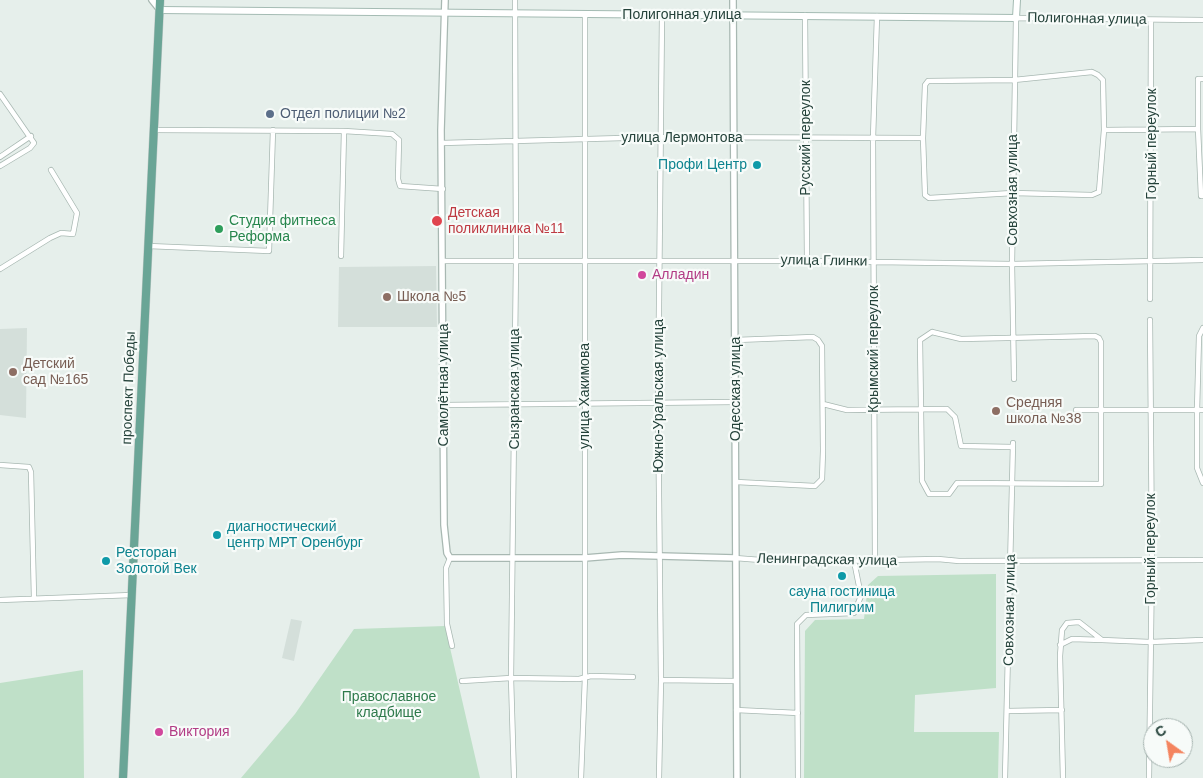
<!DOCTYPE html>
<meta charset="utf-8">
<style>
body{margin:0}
#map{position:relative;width:1203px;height:778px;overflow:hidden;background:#e6efeb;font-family:Arial,sans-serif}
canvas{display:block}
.north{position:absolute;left:1143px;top:718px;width:50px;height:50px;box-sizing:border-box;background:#f7fbf9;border:1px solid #a3b1ad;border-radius:50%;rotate:328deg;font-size:14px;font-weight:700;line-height:20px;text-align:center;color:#24423a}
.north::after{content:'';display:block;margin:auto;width:18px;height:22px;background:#f4845f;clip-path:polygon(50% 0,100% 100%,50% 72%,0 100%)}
</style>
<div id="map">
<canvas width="1203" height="778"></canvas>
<div class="north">С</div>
</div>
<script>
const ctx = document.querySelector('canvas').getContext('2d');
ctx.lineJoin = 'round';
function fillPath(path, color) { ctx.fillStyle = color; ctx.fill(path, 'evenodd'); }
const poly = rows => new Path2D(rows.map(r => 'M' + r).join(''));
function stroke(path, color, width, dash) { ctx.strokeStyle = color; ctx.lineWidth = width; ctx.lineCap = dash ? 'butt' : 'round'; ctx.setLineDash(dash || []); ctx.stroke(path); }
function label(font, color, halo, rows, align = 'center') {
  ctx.font = font + ' Arial,sans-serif'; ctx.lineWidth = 4.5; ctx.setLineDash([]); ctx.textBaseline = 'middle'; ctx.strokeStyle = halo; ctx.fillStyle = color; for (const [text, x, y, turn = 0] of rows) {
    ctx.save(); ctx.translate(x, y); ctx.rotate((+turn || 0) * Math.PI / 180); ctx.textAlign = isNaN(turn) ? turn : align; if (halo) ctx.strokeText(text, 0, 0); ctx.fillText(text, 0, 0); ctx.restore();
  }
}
const built = poly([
 [436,266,437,327,338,327,339,267],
 [27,328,26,418,0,415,0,329],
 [291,619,302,621,294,661,282,658]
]);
const green = poly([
 [996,574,996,688,915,695,914,732,999,732,998,778,804,778,805,631,815,620,864,619,868,585,878,576],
 [445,626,480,778,241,778,295,714,354,629],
 [83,670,84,778,0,778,0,683]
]);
const minor = poly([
 [805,15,807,261],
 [1092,72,1098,75,1103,80,1104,130,1099,192,1092,195,1013,193,929,198,925,195,923,138,925,85,928,81,1014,80,1092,72],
 [1203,79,1198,79,1198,129,1201,196,1203,196],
 [0,94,34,143,30,148,0,166],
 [155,130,344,131,392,134,399,140,398,179,400,186,443,189],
 [1104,130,1198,129],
 [442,143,660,137,923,138],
 [0,157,31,136],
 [148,246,269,251,273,130],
 [341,256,344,131],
 [444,261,807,261,1012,264,1203,260],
 [0,269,50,238,61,233,73,234,77,213,51,170],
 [1150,299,1151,20],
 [1203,328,1199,336,1197,410,1197,468,1203,483],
 [932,332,961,339,1095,336,1099,338,1101,342,1101,484,957,483,949,494,929,494,922,481,920,340,932,332],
 [736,340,813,337,818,340,822,346,823,451,822,479,815,486,736,482],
 [1014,379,1012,264,1016,18,1203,20],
 [823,404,847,410,947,409,955,417,961,446,1013,447],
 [444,405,736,402],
 [1076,410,1203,410],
 [0,465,29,467,31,472,34,598],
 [450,558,446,568,447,624,452,646],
 [735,558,786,562,938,559,959,561,1203,560],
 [875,561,873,138,877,16],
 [0,600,132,595],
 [1060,645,1072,639,1102,640],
 [661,680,736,681],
 [462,681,511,678,579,679,591,676,633,677],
 [736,710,798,713],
 [1007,711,1062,710],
 [514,778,511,678,516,262,515,0],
 [581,778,585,677,585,14],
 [659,778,661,680,658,402,662,15],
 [798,778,797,624,806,615,854,613,861,596,854,561],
 [1005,778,1013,443],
 [1063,778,1060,656,1062,630,1067,623,1079,622,1102,640,1150,642,1203,640],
 [1149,778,1152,561,1150,320]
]);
const tertiary = poly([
 [152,0,160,10],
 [445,0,441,130,444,525,447,553,450,558,585,558,622,555,735,558],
 [733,0,737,778]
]);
const secondary = poly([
 [160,10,1016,18,1017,0]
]);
const primary = poly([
 [123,778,160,0]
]);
const markers = [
 [270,114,5,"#5c6f8a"],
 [757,165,5,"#0f9aa8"],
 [437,221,6,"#e0444e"],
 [219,229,5,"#2e9e5b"],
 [642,275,5,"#d1479c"],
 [387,297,5,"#8d6e63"],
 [13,372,5,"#8d6e63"],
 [996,411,5,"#8d6e63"],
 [217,535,5,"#0f9aa8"],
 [106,561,5,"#0f9aa8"],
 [842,576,5,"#0f9aa8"],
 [159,732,5,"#d1479c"]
];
const streetNames = [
 ["Полигонная улица",682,15],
 ["Полигонная улица",1087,19,1],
 ["улица Лермонтова",682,138],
 ["Русский переулок",806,138,-90],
 ["Горный переулок",1152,144,-90],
 ["Совхозная улица",1013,190,-90],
 ["улица Глинки",824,261,1],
 ["Крымский переулок",874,349,-90],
 ["Самолётная улица",444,385,-90],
 ["проспект Победы",129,388,-88],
 ["Сызранская улица",515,389,-90],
 ["Одесская улица",736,389,-90],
 ["улица Хакимова",585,396,-90],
 ["Южно-Уральская улица",659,396,-90],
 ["Горный переулок",1151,549,-90],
 ["Ленинградская улица",827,560,1],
 ["Совхозная улица",1010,610,-89]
];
const serviceNames = [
 ["Отдел полиции №2",280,114]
];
const cultureNames = [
 ["Профи Центр",747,165,"right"],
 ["диагностический",227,527],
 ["центр МРТ Оренбург",227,543],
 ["Ресторан",116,553],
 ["Золотой Век",116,569],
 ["сауна гостиница",842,592,"center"],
 ["Пилигрим",842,608,"center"]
];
const healthNames = [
 ["Детская",448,213],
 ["поликлиника №11",448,229]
];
const leisureNames = [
 ["Студия фитнеса",229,221],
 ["Реформа",229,237]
];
const hotelNames = [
 ["Алладин",652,275],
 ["Виктория",169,732]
];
const educationNames = [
 ["Школа №5",397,297],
 ["Детский",23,364],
 ["сад №165",23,380],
 ["Средняя",1006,403],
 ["школа №38",1006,419]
];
const parkNames = [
 ["Православное",389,697],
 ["кладбище",389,713]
];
fillPath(built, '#d4dfda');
fillPath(green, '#bfe0c8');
stroke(minor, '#a8b8b2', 6);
stroke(tertiary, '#a8b8b2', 8);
stroke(secondary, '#a4bbb3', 8);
stroke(primary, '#c2cac8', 9);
stroke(minor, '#fff', 4.5);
stroke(tertiary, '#fff', 5.5);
stroke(secondary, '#fff', 6);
stroke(primary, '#6aa596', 8);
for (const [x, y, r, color] of markers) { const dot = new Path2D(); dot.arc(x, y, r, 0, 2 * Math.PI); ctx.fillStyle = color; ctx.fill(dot); stroke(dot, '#f7fbf9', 2); }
label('14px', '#24423a', '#f7fbf9', streetNames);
label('14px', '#4e5e75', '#f7fbf9', serviceNames, 'left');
label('14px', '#0d838f', '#f7fbf9', cultureNames, 'left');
label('14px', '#be3a42', '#f7fbf9', healthNames, 'left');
label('14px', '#27864d', '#f7fbf9', leisureNames, 'left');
label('14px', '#b23c85', '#f7fbf9', hotelNames, 'left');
label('14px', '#785e54', '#f7fbf9', educationNames, 'left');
label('14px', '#2d7a4b', '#f7fbf9', parkNames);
</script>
